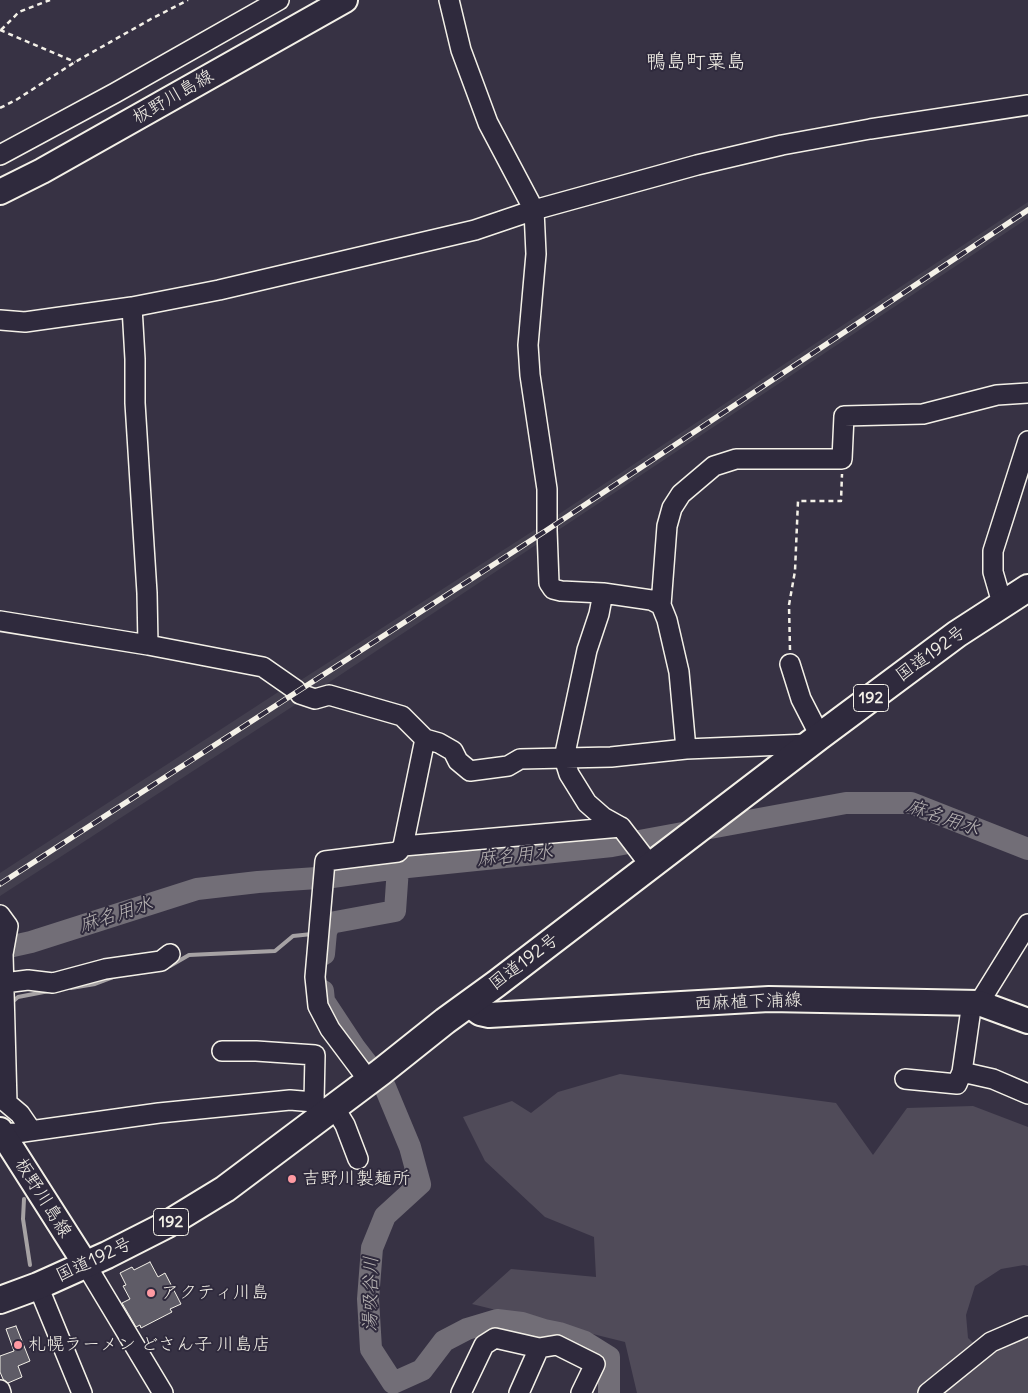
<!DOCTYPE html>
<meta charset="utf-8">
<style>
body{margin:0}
canvas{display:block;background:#373244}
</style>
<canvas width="1028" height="1393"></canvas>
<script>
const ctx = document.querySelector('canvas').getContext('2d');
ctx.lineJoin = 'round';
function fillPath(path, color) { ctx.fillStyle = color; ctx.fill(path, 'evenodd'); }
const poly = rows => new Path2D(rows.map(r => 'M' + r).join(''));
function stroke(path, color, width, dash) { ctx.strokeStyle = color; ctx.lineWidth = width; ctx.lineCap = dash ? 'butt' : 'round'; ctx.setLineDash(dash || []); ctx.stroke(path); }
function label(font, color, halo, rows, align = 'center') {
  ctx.font = font + ' Delius,"Klee One",sans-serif'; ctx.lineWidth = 4; ctx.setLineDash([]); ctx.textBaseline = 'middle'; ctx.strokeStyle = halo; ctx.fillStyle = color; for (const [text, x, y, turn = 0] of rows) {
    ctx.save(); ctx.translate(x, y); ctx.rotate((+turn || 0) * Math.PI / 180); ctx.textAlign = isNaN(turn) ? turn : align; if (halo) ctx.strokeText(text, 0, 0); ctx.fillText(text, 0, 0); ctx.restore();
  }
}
const built = poly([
 [1028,202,1028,218,301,701,0,896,0,873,286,687,300,687,301,680,547,522]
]);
const green = poly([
 [620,1074,836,1103,873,1155,907,1108,973,1106,1028,1127,1028,1266,1024,1265,1001,1269,975,1286,966,1315,968,1338,988,1357,999,1347,1028,1334,1028,1393,637,1393,625,1342,472,1304,511,1269,596,1277,594,1237,545,1217,485,1161,463,1117,512,1101,531,1113,558,1092]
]);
const stream = poly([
 [166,967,170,966,189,955,275,951,293,936,312,934],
 [71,988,95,984,119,975],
 [11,1003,18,997,49,991],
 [24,1199,23,1219,30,1265]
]);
const river = poly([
 [0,943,13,946,31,942,197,889,258,882,332,877,398,868,612,846,846,803,911,803,1028,849],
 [324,954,326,932,330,923,395,911,398,868],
 [323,991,324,1001,355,1048,385,1087,410,1147,420,1184,385,1216,372,1248,368,1299,371,1349,393,1383,422,1370,444,1341,467,1329,497,1320,522,1323,544,1330,559,1333,585,1342,609,1357,609,1393]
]);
const building = poly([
 [150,1262,158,1277,165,1273,181,1304,170,1309,172,1312,141,1328,140,1325,136,1327,122,1303,130,1299,123,1286,126,1285,120,1273,132,1267,134,1270,150,1262],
 [16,1326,30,1361,18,1366,22,1377,8,1383,3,1379,0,1372,0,1356,14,1351,6,1329,16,1326]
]);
const path = poly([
 [0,30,75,62],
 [1,30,19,12,50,0],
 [0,108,16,100,75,62,151,19,188,0],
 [790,650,789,605,795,571,798,501,841,501,842,474]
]);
const minor = poly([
 [449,0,461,50,488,123,534,210,697,165,782,145,870,129,1028,105],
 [0,155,115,93,279,0],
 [132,307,135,359,135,403,147,593,148,645],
 [0,320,25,322,132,307,219,290,475,230,534,210,536,254,528,345,530,375,547,489,547,530,549,583,553,589,561,591,603,593,599,614,587,650,564,758,569,774,587,803,603,817,621,827],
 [603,593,651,600,661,605,667,620,679,672,686,749],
 [1002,603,993,572,993,551,1028,441],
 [661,605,667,526,672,508,681,494,714,466,736,459,842,459,844,416,923,414,997,395,1028,393],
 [0,621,148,645,263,667,296,690],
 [790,664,801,699,820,736],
 [300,694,315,699,329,695,402,716,425,739,439,743,453,751,458,761,470,771,508,766,520,759,611,757,686,749,809,744],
 [403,846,425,739],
 [0,915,8,926,3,954,7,1103,20,1114,31,1130],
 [4,983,28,980,53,983,105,969,161,961,170,954],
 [222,1051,256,1051,315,1055,314,1102],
 [962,1072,993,1079,1028,1094],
 [905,1079,957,1084,962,1072,971,1009,979,1003,1028,924],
 [369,1081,330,1029,318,1006,315,977,325,861,398,852,403,846,621,827,650,865],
 [334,1107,345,1125,358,1159],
 [0,1134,16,1133,159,1113,290,1100,314,1102,325,1114],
 [86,1265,163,1393],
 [38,1286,82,1393],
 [0,1390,1,1393],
 [461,1393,484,1345,495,1338,539,1348,557,1345,595,1364,581,1393],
 [519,1393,539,1348],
 [928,1393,991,1342,1028,1326]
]);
const major = poly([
 [0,192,42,171,345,0],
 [468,1004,480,1013,489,1015,769,999,979,1003,1028,1021],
 [0,1130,86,1265]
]);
const highway = poly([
 [0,1300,38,1286,107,1255,166,1225,225,1189,381,1072,445,1021,496,984,820,736,957,634,1028,588]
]);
const rail = poly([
 [0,884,547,530,1028,210]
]);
const markers = [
 [292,1179,5,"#ff9aa2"],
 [151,1293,5,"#ff9aa2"],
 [18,1345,5,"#ff9aa2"]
];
const shields = [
 [871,698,35],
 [171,1222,35]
];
const shieldNames = [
 ["192",871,698],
 ["192",171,1222]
];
const streetNames = [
 ["板野川島線",173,97,-30],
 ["国道192号",931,654,-36],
 ["国道192号",524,962,-37],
 ["西麻植下浦線",748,1002,-2],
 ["板野川島線",43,1198,58],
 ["国道192号",94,1260,-25]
];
const poiNames = [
 ["吉野川製麺所",302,1179],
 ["アクティ川島",161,1293],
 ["札幌ラーメン どさん子 川島店",28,1345]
];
const waterNames = [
 ["麻名用水",943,818,19],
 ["麻名用水",515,856,-6],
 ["麻名用水",116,915,-18],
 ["湯吸谷川",371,1294,-89]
];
const quarterNames = [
 ["鴨島町粟島",696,62]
];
fillPath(built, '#433f4e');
fillPath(green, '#504b59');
stroke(stream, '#a6a2a4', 4);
stroke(river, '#726e77', 22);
fillPath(building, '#5f5c67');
stroke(building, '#f4f1e8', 1);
stroke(minor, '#f4f1e8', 22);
stroke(major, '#f4f1e8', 28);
stroke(highway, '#f4f1e8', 30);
stroke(path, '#f4f1e8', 2.5, [5, 4]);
stroke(minor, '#2f2a3d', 19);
stroke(major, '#2f2a3d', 24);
stroke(highway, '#2f2a3d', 26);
stroke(rail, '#f4f1e8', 5.5);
stroke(rail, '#2f2a3d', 4, [11]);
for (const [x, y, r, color] of markers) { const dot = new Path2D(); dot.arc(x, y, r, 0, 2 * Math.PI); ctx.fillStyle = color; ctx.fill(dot); stroke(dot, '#2f2a3d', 2); }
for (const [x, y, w] of shields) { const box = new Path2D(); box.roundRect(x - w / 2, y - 13.5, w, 27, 4); ctx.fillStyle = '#2f2a3d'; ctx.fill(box); stroke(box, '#f4f1e8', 1); }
label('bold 16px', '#f4f1e8', null, shieldNames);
label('18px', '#f4f1e8', '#2f2a3d', streetNames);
label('18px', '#f4f1e8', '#2f2a3d', poiNames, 'left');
label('italic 19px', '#bab6b5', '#2f2a3d', waterNames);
label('20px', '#f4f1e8', '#2f2a3d', quarterNames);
</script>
